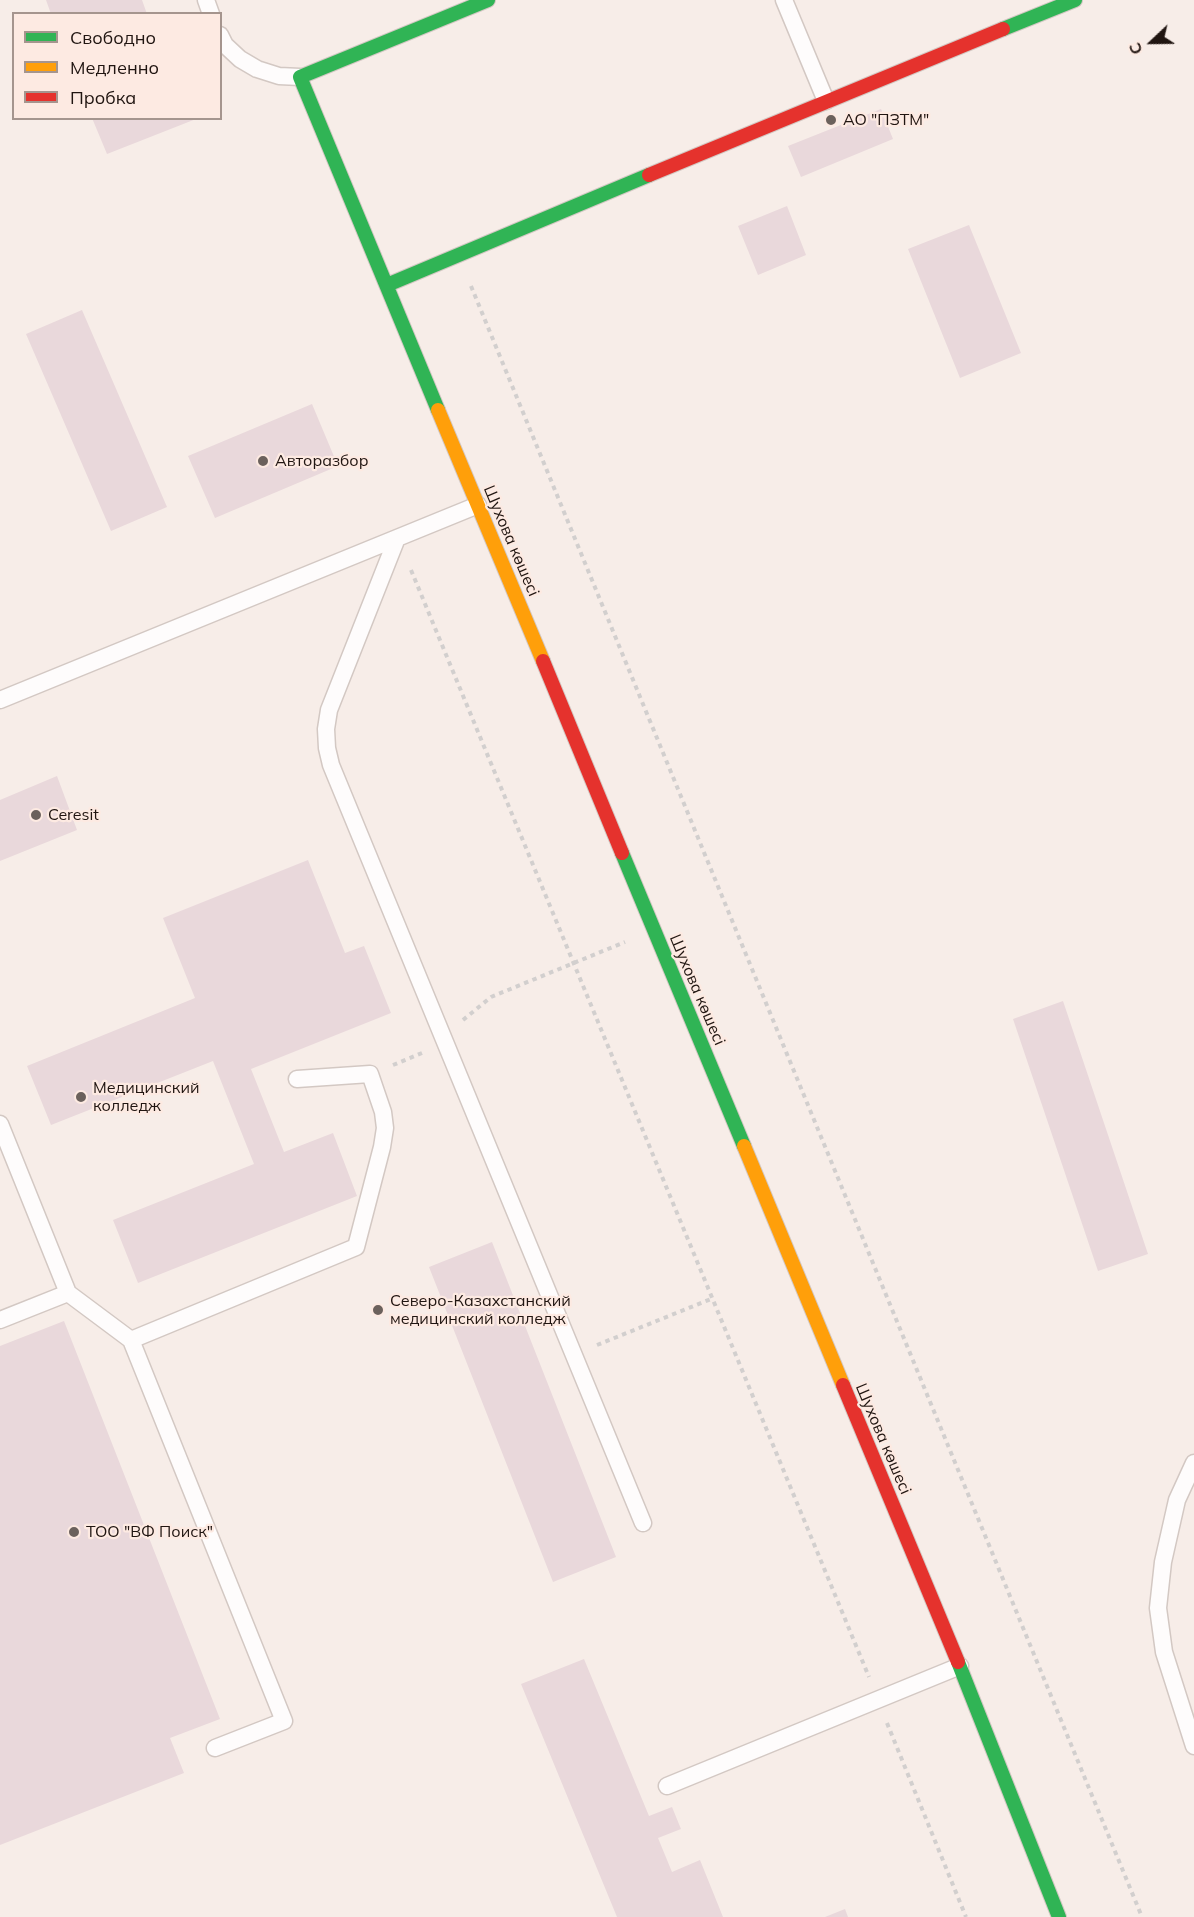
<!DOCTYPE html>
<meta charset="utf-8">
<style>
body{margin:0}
#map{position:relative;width:1194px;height:1917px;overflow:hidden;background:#f7ede8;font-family:Mulish,sans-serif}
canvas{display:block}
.legend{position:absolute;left:12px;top:12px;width:210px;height:108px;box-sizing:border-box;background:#fdeae2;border:2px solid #a5958e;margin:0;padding:8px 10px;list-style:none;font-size:18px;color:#201511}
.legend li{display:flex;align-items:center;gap:12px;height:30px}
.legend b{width:30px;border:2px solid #a5958e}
.north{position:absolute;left:1122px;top:12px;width:60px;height:60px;-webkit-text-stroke:4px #fdeae2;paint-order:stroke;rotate:248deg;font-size:16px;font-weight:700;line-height:24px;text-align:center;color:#201511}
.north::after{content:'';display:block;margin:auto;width:21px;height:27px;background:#201511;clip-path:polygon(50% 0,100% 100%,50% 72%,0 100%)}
</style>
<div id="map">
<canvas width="1194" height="1917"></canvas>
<ul class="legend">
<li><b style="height:8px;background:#30b455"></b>Свободно</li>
<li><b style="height:8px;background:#ff9f0a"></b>Медленно</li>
<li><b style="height:8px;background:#e5322d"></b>Пробка</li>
</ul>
<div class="north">С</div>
</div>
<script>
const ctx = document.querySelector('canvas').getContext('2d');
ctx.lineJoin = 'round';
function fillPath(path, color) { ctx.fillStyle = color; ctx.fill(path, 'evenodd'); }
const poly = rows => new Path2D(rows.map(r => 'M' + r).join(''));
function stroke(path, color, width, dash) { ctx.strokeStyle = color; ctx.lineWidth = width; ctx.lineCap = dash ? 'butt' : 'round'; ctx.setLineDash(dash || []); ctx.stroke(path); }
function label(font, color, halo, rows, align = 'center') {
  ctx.font = font + ' Mulish,sans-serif'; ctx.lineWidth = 4.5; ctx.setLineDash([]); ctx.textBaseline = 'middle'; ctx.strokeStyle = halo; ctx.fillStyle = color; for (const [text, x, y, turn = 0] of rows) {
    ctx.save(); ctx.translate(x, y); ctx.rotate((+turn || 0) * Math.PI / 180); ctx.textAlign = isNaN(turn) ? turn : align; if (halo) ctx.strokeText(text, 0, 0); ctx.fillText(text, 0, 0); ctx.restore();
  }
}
const building = poly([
 [46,0,142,0,147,14,51,14],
 [881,109,893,139,801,177,788,146],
 [92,118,196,118,196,119,107,154],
 [787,206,806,255,758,275,738,226],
 [969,225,1021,353,960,378,908,249],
 [82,310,167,507,111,531,26,334],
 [312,404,338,466,215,518,188,456],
 [57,776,77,830,0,861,0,800],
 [308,860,345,953,364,946,391,1013,251,1069,284,1152,333,1133,357,1196,138,1283,113,1220,254,1164,213,1061,51,1125,27,1066,195,998,163,918],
 [1063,1001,1148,1254,1098,1271,1013,1019],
 [492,1242,616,1557,553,1582,429,1267],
 [64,1321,220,1719,170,1738,184,1773,0,1845,0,1346],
 [584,1659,649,1816,672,1807,681,1829,658,1838,672,1872,700,1860,723,1917,617,1917,521,1684],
 [845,1909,848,1917,825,1917]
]);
const path = poly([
 [471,286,1142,1917],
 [411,570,869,1677],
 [463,1020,491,997,625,942],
 [393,1065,422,1053],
 [597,1345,711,1299],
 [887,1723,966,1917]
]);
const lane = poly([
 [206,0,211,14],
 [784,0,826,101],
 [220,35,225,45,240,59,257,69,279,76,300,77],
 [397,538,329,710,326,729,327,748,331,765,643,1523],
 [0,700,478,505],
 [0,1124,68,1293,131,1340,284,1721,215,1748],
 [0,1320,68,1293],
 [131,1340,356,1247,382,1147,385,1128,383,1112,370,1074,297,1079],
 [1194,1463,1177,1500,1163,1562,1158,1608,1164,1652,1194,1746],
 [667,1786,960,1666]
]);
const fast = poly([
 [1003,29,1075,0],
 [387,285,649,175],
 [438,410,300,77,488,0],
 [622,853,744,1146],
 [958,1662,1059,1917]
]);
const slow = poly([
 [438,410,543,661],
 [744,1146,843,1385]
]);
const jam = poly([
 [649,175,1003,29],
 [543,661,622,853],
 [843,1385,958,1662]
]);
const markers = [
 [831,120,6,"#6b615c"],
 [263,461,6,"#6b615c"],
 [36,815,6,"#6b615c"],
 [81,1097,6,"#6b615c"],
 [378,1310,6,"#6b615c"],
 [74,1532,6,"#6b615c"]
];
const poiNames = [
 ["АО \"ПЗТМ\"",843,120],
 ["Авторазбор",275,461],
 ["Ceresit",48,815],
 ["Медицинский",93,1088],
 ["колледж",93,1106],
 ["Северо-Казахстанский",390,1301],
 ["медицинский колледж",390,1319],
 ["ТОО \"ВФ Поиск\"",86,1532]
];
const streetNames = [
 ["Шухова көшесі",511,541,67],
 ["Шухова көшесі",697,990,67],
 ["Шухова көшесі",883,1439,67]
];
fillPath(building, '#e9d8db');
stroke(lane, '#d3c8c3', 19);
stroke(fast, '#d3c8c3', 16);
stroke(slow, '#d3c8c3', 16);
stroke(jam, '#d3c8c3', 16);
stroke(path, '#d2cfce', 4, [4.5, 4.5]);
stroke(lane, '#fefcfc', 16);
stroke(fast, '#30b455', 14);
stroke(slow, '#ff9f0a', 14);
stroke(jam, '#e5322d', 14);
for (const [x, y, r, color] of markers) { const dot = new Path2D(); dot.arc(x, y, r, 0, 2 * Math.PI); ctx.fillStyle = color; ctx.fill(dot); stroke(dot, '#fdeae2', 2); }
label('16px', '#201511', '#fdeae2', poiNames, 'left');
label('16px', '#201511', '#fdeae2', streetNames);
</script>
